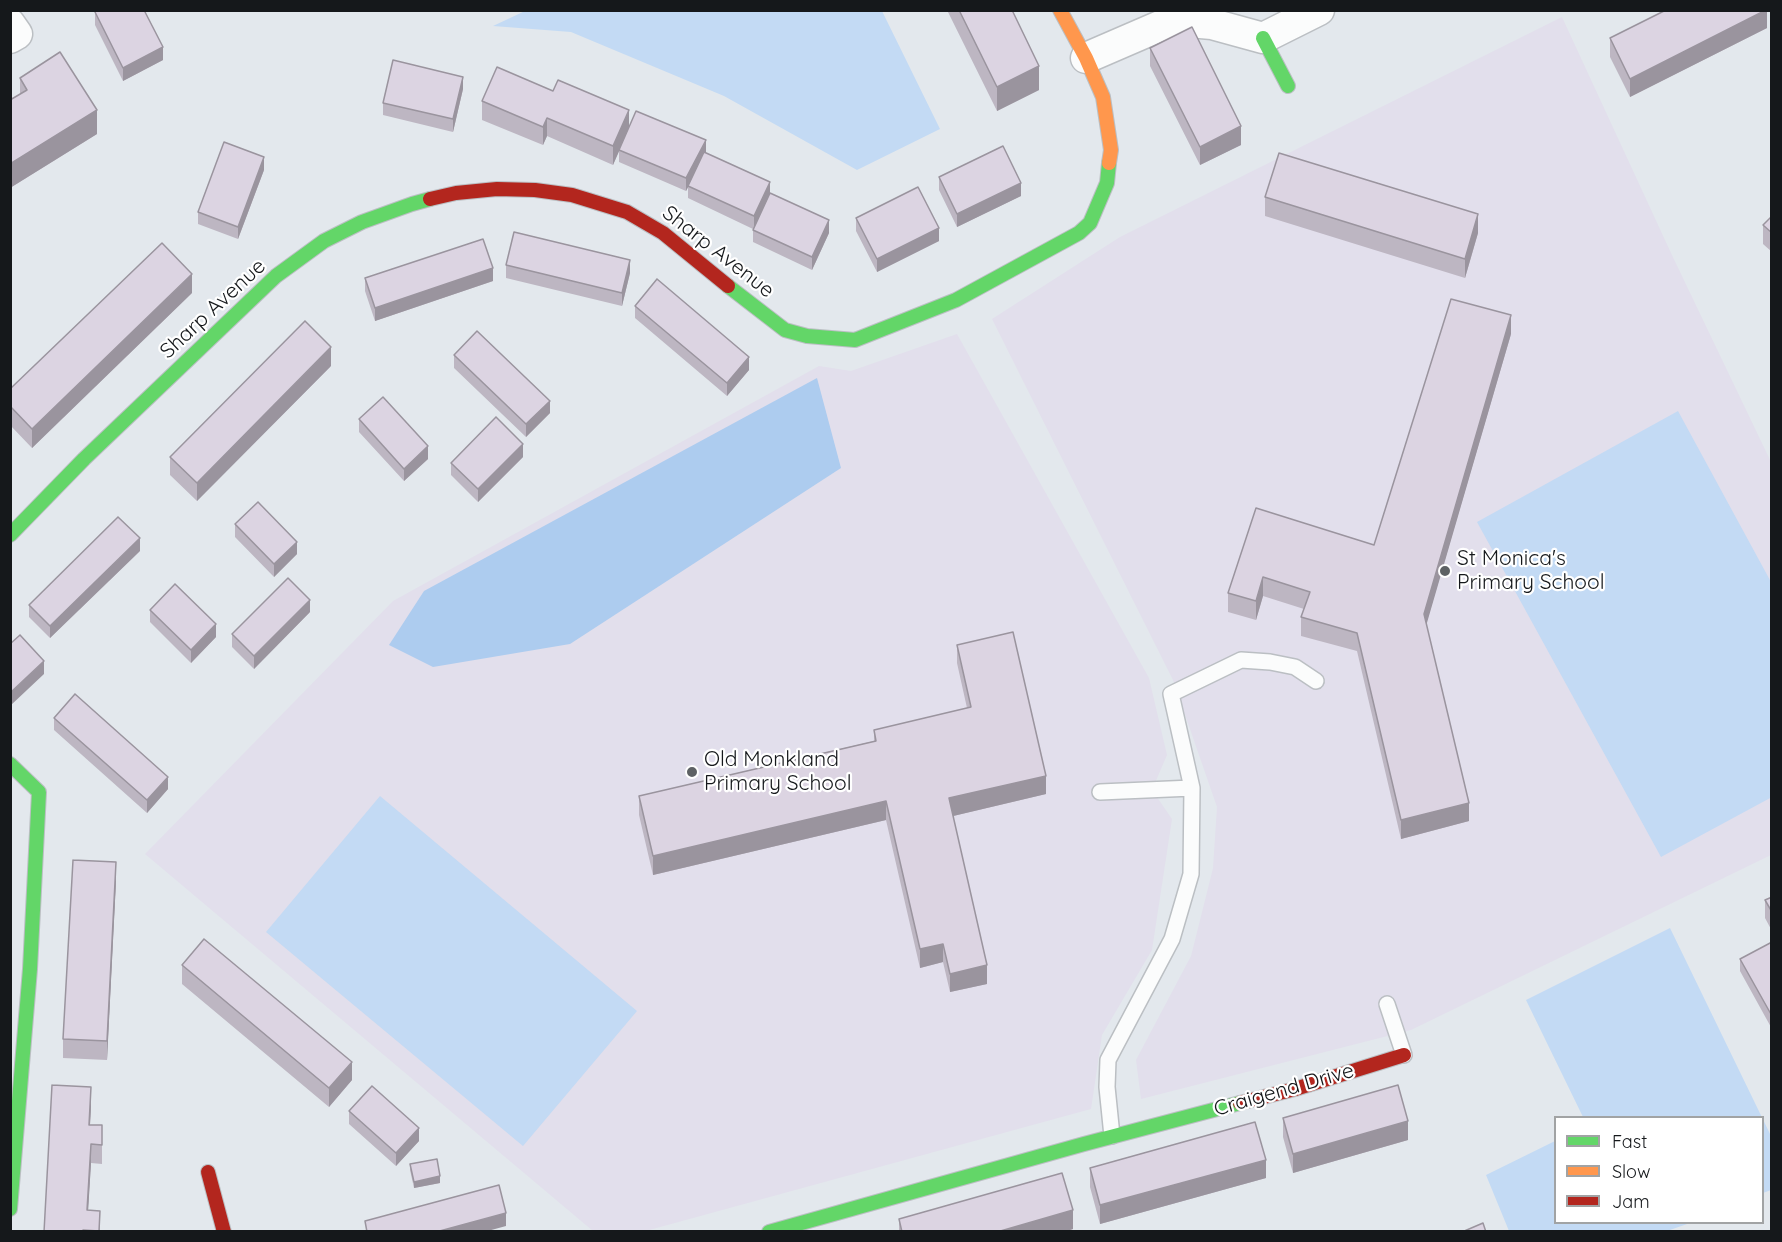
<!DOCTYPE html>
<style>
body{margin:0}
#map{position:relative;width:1782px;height:1242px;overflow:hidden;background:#e3e8ed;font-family:Quicksand,sans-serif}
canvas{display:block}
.frame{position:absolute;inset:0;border:12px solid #15181b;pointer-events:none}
.legend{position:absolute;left:1554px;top:1116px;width:210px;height:108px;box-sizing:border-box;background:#fff;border:2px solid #a1a3a4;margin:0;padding:8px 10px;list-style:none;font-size:18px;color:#15181b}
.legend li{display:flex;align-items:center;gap:12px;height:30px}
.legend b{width:30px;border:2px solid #a1a3a4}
</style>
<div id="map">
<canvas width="1782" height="1242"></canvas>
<div class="frame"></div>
<ul class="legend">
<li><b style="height:8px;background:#63d668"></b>Fast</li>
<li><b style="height:8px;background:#ff974d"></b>Slow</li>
<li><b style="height:8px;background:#b3261e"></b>Jam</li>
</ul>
</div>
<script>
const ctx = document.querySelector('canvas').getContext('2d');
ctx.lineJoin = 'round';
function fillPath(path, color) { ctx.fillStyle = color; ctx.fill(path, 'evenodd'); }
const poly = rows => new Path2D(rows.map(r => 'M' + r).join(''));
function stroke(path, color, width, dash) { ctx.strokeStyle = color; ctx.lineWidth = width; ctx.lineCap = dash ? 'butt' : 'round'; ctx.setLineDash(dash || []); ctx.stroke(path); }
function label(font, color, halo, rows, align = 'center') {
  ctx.font = font + ' Quicksand,sans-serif'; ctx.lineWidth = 4.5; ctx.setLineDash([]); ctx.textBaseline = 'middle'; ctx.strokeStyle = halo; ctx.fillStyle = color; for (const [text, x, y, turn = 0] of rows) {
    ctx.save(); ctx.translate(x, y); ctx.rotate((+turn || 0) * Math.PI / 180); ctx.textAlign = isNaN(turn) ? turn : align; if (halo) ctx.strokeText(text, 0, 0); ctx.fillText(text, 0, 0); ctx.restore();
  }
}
const education = poly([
 [1562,17,1671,253,1771,462,1771,855,1411,1030,1141,1099,1136,1060,1191,956,1213,868,1217,807,1173,680,992,319,1120,237],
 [957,334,1149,678,1167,755,1152,790,1172,819,1152,950,1102,1035,1091,1109,642,1232,593,1231,145,854,393,601,819,366,851,371]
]);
const green = poly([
 [525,11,882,11,940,129,857,170,724,96,571,32,493,26],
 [1678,411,1771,582,1772,797,1661,857,1477,522],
 [380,796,637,1011,523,1146,266,932],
 [1670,928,1771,1136,1771,1190,1763,1193,1762,1118,1583,1117,1526,1000],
 [1555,1141,1556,1222,1690,1223,1667,1231,1509,1231,1486,1175]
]);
const forest = poly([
 [817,378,841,468,570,644,433,667,389,645,424,591]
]);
const lane = poly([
 [1100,792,1192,788],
 [1387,1004,1404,1055],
 [1112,1136,1107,1087,1108,1060,1172,939,1191,874,1192,788,1171,694,1241,660,1270,662,1295,667,1316,681]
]);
const street = poly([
 [10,24,17,34,10,38],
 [1086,58,1167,23,1189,22,1212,24,1263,38,1319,10]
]);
const fast = poly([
 [1263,38,1288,86],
 [728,286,785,330,807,336,855,340,956,300,1079,233,1090,223,1107,183,1109,163],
 [10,535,84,459,276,276,324,241,362,222,412,204,430,199],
 [10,764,39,792,30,969,10,1209],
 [769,1232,1084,1144,1240,1103]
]);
const slow = poly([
 [1060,10,1086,58,1103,97,1111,150,1109,163]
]);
const jam = poly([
 [430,199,456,193,497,189,535,190,572,195,627,212,663,233,728,286],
 [1240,1103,1295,1089,1404,1055],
 [208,1172,224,1232]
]);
const wall = poly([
 [947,10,1012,10,1039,90,997,111],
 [1767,10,1767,28,1630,97,1610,57,1610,38],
 [95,12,163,60,123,81,95,25],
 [1150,48,1241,145,1200,165,1150,66],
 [20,78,97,134,10,188,10,100,20,95],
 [463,89,453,132,383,115,383,103],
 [482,101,629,127,706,153,770,193,829,233,812,270,753,242,753,229,688,198,688,187,686,191,619,162,619,150,613,165,547,136,543,145,482,120],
 [264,170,238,239,198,224,198,212],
 [939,177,1021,196,957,227,939,190],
 [1265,197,1478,233,1465,278,1265,216],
 [1772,216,1772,252,1763,244,1763,225],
 [856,218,939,241,877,272,856,231],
 [506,265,630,273,622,306,506,278],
 [365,278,493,281,375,321,365,291],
 [192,293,32,448,10,425,10,389],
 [635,306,749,370,727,396,635,318],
 [1511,334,1426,624,1469,821,1401,839,1357,651,1301,636,1301,617,1304,609,1263,596,1256,620,1228,612,1228,593,1256,508,1374,545],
 [454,355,550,413,526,437,454,368],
 [331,366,197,501,170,475,170,457],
 [359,419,428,459,404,481,359,432],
 [523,457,478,502,451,475,451,463],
 [235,524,297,554,274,577,235,537],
 [140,551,50,638,29,617,29,605],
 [150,610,216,637,191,663,150,622],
 [310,612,254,669,232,647,232,634],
 [957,645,1046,794,953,816,987,984,950,992,943,962,920,968,886,820,653,875,639,815,639,796,874,741,874,730,967,708,957,663],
 [54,718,168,789,147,813,54,730],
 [116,881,107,1060,63,1058,63,1039],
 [1772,897,1772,931,1765,918,1765,900],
 [1772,942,1772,1029,1740,971,1740,959],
 [182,965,352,1080,329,1107,182,984],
 [91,1106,90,1125,102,1144,102,1164,91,1163,88,1210,100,1211,100,1232,44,1232],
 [349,1111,419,1141,396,1166,349,1124],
 [1283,1118,1408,1140,1293,1173,1283,1137],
 [410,1164,440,1183,414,1188,410,1170],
 [1090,1168,1266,1178,1100,1224,1090,1187],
 [899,1219,1073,1229,1064,1232,899,1232]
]);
const shadedWall = poly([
 [1766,10,1767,10,1767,28,1630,97,1630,79],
 [163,47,163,60,123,81,123,68],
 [1039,66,1039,90,997,111,997,87],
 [463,77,463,89,453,132,453,119],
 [97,110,97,134,10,188,10,164],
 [629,110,629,129,613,165,613,146],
 [547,118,547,136,543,145,543,127],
 [1241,126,1241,145,1200,165,1200,147],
 [706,140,706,153,686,191,686,178],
 [264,157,264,170,238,239,238,227],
 [770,182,770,195,754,229,754,216],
 [1021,183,1021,196,957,227,957,214],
 [1478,214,1478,233,1465,278,1465,259],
 [829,220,829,233,812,270,812,257],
 [939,228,939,241,877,272,877,259],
 [630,260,630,273,622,306,622,293],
 [493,268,493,281,375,321,375,308],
 [192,274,192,293,32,448,32,429],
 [1511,315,1511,334,1424,633,1424,614],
 [331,347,331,366,197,501,197,483],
 [749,357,749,370,727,396,727,383],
 [550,401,550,413,526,437,526,424],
 [523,444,523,457,478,502,478,489],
 [428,446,428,459,404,481,404,469],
 [140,538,140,551,50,638,50,626],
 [297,542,297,554,274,577,274,564],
 [1263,577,1263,596,1256,620,1256,601],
 [310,600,310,612,254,669,254,656],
 [216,624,216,637,191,663,191,650],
 [44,661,44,674,10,706,10,693],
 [1046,776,1046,794,949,817,949,798],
 [168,777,168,789,147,813,147,800],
 [886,801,886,820,653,875,653,856],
 [1469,803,1469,821,1401,839,1401,820],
 [116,862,116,881,107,1060,107,1041],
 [943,944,943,962,920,968,920,949],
 [987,965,987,984,950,992,950,974],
 [352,1062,352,1080,329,1107,329,1088],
 [91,1087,91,1106,89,1143,89,1125],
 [1408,1121,1408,1140,1293,1173,1293,1154],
 [419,1128,419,1141,396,1166,396,1153],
 [91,1144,91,1163,87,1229,87,1210],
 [1266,1160,1266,1178,1100,1224,1100,1205],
 [440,1176,440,1183,414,1188,414,1182],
 [1073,1210,1073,1229,1064,1232,997,1232],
 [506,1213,506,1226,484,1232,436,1232]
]);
const building = poly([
 [98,10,144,10,163,47,123,68,95,12,98,10],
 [959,10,1012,10,1039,66,997,87,959,10],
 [1666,10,1766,10,1630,79,1610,38,1666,10],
 [1192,27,1241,126,1200,147,1150,48,1192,27],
 [60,52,97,110,10,164,10,100,27,90,20,78,60,52],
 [393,60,463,77,453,119,383,103,393,60],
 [497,67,553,91,558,80,629,110,613,146,547,118,543,127,482,101,497,67],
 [636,111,706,140,686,178,619,150,636,111],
 [224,142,264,157,238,227,198,212,224,142],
 [1003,146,1021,183,957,214,939,177,1003,146],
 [704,152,770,182,754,216,688,186,704,152],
 [1279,153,1478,214,1465,259,1265,197,1279,153],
 [918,187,939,228,877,259,856,218,918,187],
 [770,193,829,220,812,257,753,230,770,193],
 [1772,216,1772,233,1763,225,1772,216],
 [514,232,630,260,622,293,506,265,514,232],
 [483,239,493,268,375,308,365,278,483,239],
 [162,243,192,274,32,429,10,406,10,389,162,243],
 [657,279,749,357,727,383,635,306,657,279],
 [1451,299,1511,315,1424,614,1469,803,1401,820,1357,633,1301,617,1310,592,1263,577,1256,601,1228,593,1256,508,1374,545,1451,299],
 [305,321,331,347,197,483,170,457,305,321],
 [477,331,550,401,526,424,454,355,477,331],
 [383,397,428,446,404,469,359,419,383,397],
 [496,417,523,444,478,489,451,463,496,417],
 [258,502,297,542,274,564,235,524,258,502],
 [118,517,140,538,50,626,29,605,118,517],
 [288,578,310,600,254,656,232,634,288,578],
 [175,584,216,624,191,650,150,610,175,584],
 [1013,632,1046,776,949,798,987,965,950,974,943,944,920,949,886,801,653,856,639,796,876,741,874,730,971,707,957,645,1013,632],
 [20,635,44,661,10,693,10,644,20,635],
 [75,694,168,777,147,800,54,718,75,694],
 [73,860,116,862,107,1041,63,1039,73,860],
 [1772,897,1772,912,1765,900,1772,897],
 [204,939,352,1062,329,1088,182,965,204,939],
 [1772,942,1772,1016,1740,959,1772,942],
 [52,1085,91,1087,89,1125,102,1125,102,1145,91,1144,87,1210,100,1211,99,1231,83,1230,83,1232,44,1232,52,1085],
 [1398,1085,1408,1121,1293,1154,1283,1118,1398,1085],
 [372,1086,419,1128,396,1153,349,1111,372,1086],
 [1255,1122,1266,1160,1100,1205,1090,1168,1255,1122],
 [437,1159,440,1176,414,1182,410,1164,437,1159],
 [1062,1173,1073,1210,997,1232,902,1232,899,1219,1062,1173],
 [499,1185,506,1213,436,1232,367,1232,365,1221,499,1185],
 [1483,1223,1486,1232,1462,1232,1483,1223]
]);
const markers = [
 [1445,571,6,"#5d6164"],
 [692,772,6,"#5d6164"]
];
const streetNames = [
 ["Sharp Avenue",718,252,38],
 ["Sharp Avenue",213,309,-43],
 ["Craigend Drive",1284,1090,-16]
];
const poiNames = [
 ["St Monica's",1457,559],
 ["Primary School",1457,583],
 ["Old Monkland",704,760],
 ["Primary School",704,784]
];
fillPath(education, '#e2dfec');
fillPath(green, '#c3daf4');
fillPath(forest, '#adccef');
stroke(lane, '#bbbfc3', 18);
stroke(street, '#bbbfc3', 33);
stroke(fast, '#bbbfc3', 16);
stroke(slow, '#bbbfc3', 16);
stroke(jam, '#bbbfc3', 16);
stroke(lane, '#fbfcfc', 15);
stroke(street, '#fbfcfc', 30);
stroke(fast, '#63d668', 14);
stroke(slow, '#ff974d', 14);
stroke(jam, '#b3261e', 14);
fillPath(wall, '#bdb6c2');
fillPath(shadedWall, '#9a949e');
fillPath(building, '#dcd4e2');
stroke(building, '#9a949e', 1.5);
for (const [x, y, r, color] of markers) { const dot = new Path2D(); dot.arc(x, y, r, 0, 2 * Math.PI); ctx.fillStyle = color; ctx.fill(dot); stroke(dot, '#fff', 2); }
label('21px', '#15181b', '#fff', streetNames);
label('21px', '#15181b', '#fff', poiNames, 'left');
</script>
